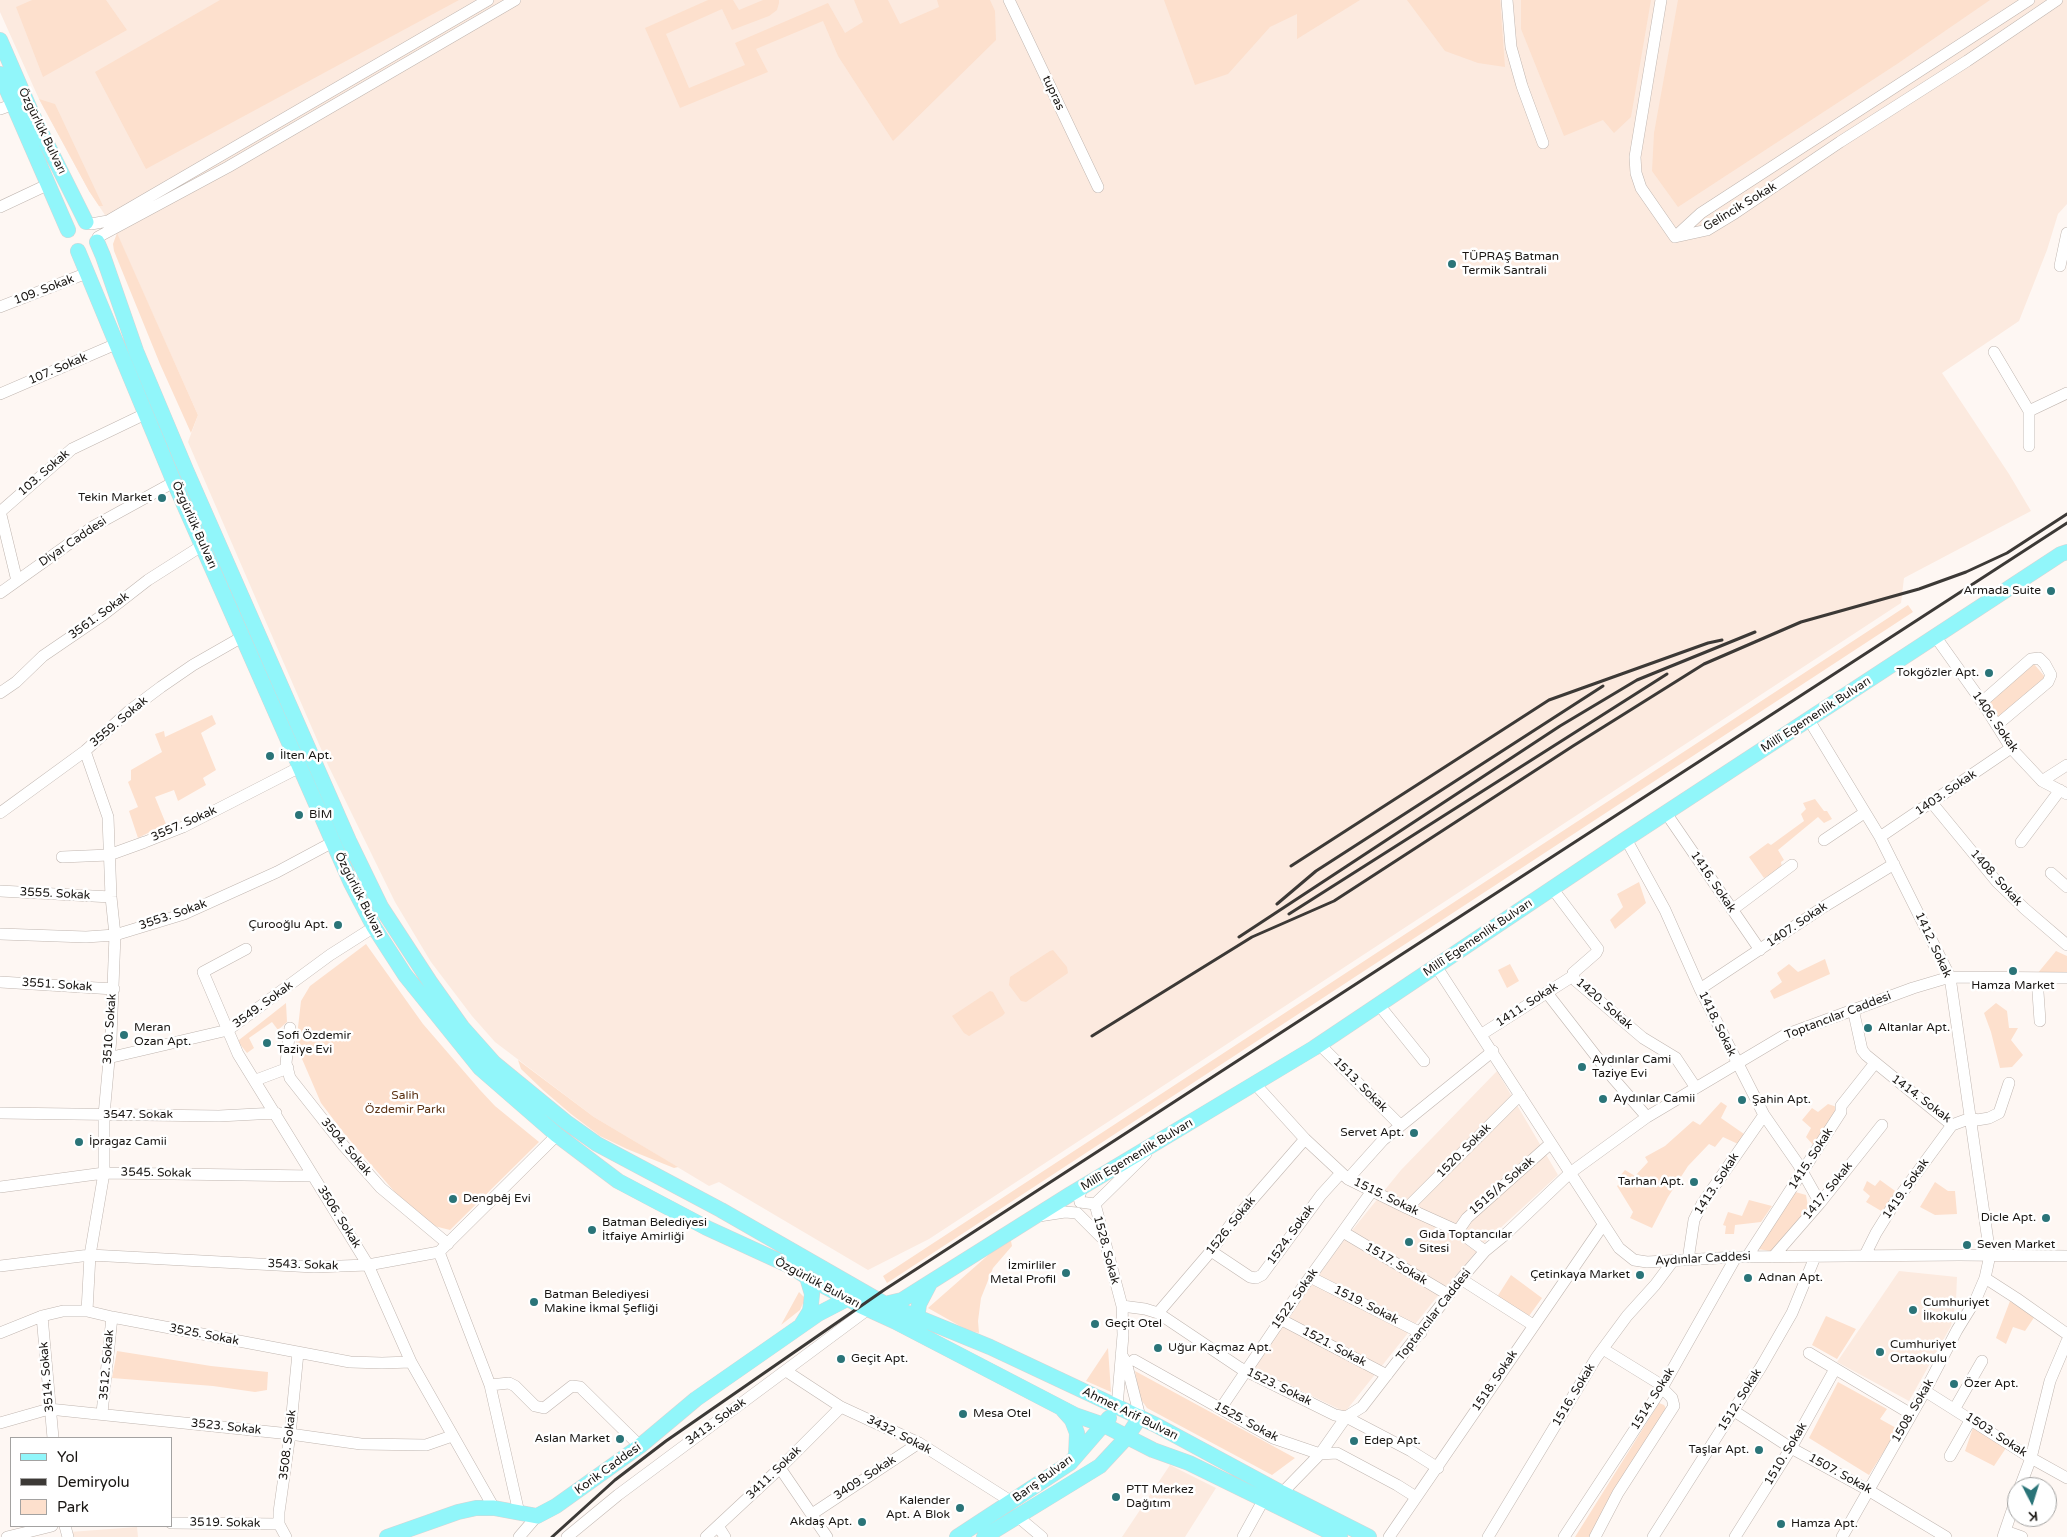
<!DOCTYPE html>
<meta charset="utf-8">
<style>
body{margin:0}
#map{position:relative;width:2067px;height:1537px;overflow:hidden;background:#fef7f3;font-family:"Varela Round",sans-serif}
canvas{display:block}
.legend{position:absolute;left:10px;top:1437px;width:162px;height:90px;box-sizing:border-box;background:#fff;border:1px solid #a3a2a1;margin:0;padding:6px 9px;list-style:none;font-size:15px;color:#191613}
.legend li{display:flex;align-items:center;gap:10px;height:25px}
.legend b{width:25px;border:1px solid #a3a2a1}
.north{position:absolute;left:2007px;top:1477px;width:50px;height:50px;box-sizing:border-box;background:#fff;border:1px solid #a3a2a1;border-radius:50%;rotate:175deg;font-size:14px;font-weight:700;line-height:20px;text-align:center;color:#191613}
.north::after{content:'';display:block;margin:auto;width:18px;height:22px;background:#2a7478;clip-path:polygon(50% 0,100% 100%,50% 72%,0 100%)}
</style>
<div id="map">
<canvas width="2067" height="1537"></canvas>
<ul class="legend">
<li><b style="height:6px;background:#91f6fa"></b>Yol</li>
<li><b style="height:6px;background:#3c3936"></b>Demiryolu</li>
<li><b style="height:14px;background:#fde0cd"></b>Park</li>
</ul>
<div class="north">K</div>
</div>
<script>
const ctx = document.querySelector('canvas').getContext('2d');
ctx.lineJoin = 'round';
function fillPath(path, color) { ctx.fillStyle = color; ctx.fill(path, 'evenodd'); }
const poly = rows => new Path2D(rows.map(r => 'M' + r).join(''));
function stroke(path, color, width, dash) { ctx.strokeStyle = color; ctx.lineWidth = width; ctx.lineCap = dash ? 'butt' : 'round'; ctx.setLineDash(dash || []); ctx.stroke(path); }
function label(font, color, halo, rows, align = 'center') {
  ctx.font = font + ' "Varela Round",sans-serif'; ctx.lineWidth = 5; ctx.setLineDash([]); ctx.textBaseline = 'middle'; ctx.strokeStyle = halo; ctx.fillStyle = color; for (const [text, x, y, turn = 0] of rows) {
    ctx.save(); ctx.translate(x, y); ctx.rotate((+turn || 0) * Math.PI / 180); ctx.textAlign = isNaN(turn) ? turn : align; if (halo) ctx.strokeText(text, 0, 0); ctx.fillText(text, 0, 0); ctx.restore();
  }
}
const built = poly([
 [0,0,2067,0,2067,204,2058,214,2047,250,2019,321,1942,373,2009,474,2031,511,1904,578,1901,603,929,1239,868,1270,719,1182,709,1186,594,1117,495,1042,472,1016,431,962,395,902,328,765,188,442,198,415,115,230,89,191,39,99,0,12],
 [1497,1071,1558,1175,1484,1243,1436,1298,1345,1412,1252,1367,1341,1244,1401,1170],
 [1899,1271,1957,1277,1956,1300,1951,1326,1909,1401,1837,1362],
 [1170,1465,1216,1488,1185,1537,1122,1537],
 [137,1527,138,1537,72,1537,70,1532]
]);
const green = poly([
 [32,0,106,0,127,30,43,77,16,7],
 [220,0,459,0,146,169,95,72],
 [708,0,733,0,739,10,763,0,779,0,779,3,777,10,769,16,732,30,722,9,666,34,689,88,745,65,735,43,828,3,845,33,863,22,854,0,888,0,900,24,939,7,937,0,990,0,995,11,996,40,893,141,838,56,823,21,756,49,768,72,680,108,645,28],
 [1164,0,1360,0,1297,39,1297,14,1270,27,1228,74,1195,85],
 [1407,0,1500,0,1505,67,1478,63,1445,51],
 [1521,0,1651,0,1631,117,1614,133,1603,120,1564,136,1521,29],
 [1678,0,1990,0,1897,64,1678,207,1652,171,1654,133],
 [39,99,55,104,103,206,99,206,89,191],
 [117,233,198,415,191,433,160,364,114,251,113,244],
 [1908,605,1913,612,887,1283,883,1276],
 [2034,664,2045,677,1999,718,1987,704],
 [212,715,216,724,201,733,216,770,203,778,206,785,178,801,174,790,155,797,166,824,138,838,129,811,138,807,128,782,131,780,131,770,162,752,155,734,164,731,165,737],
 [1815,799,1824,811,1827,811,1832,819,1824,823,1818,817,1778,850,1784,860,1781,862,1782,868,1764,878,1749,857,1768,843,1771,845,1804,821,1801,814,1806,809,1803,803],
 [1639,882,1646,903,1615,929,1610,920,1623,907,1617,894],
 [366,944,423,1024,480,1090,495,1106,539,1142,450,1230,434,1226,405,1204,343,1132,321,1103,296,1045,301,1001,310,986],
 [1053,950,1067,967,1068,973,1026,1002,1021,1001,1009,985,1010,977,1050,951],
 [2056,951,2067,956,2067,974,2037,974],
 [1825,959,1830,974,1774,999,1770,991,1782,982,1777,973,1789,964,1798,972],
 [1510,964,1519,981,1507,988,1498,970],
 [990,991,993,992,1005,1013,1002,1016,969,1036,964,1033,952,1016],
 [286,1003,287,1022,278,1030,272,1022,249,1038,254,1048,247,1053,239,1043,239,1040],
 [1996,1003,2007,1011,2009,1028,2018,1028,2011,1040,2023,1055,2012,1067,2000,1068,1991,1032,1984,1013],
 [518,1060,594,1117,678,1167,674,1168,627,1149,600,1136,571,1114,543,1090,521,1069],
 [1721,1102,1727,1106,1721,1118,1744,1134,1738,1144,1723,1137,1715,1147,1709,1144,1688,1166,1668,1197,1652,1228,1630,1218,1633,1212,1617,1186,1622,1181,1619,1177,1625,1170,1635,1176,1648,1162,1645,1157,1665,1146,1693,1121,1700,1125],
 [1828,1104,1837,1107,1833,1117,1814,1146,1806,1137,1811,1128,1802,1120,1812,1108,1818,1112],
 [1880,1180,1898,1193,1883,1212,1866,1202,1870,1196,1863,1190,1867,1181,1875,1186],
 [1935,1182,1948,1191,1955,1191,1957,1214,1935,1215,1920,1207],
 [1792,1191,1806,1195,1808,1207,1776,1252,1758,1249],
 [1749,1200,1772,1206,1761,1222,1735,1225,1734,1234,1725,1234,1726,1226,1723,1225,1728,1212,1742,1216],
 [1010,1236,1012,1246,993,1268,981,1298,978,1321,979,1333,967,1330,928,1308],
 [1511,1275,1542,1298,1529,1316,1497,1297],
 [799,1292,804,1297,804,1301,800,1310,781,1325],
 [2010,1301,2035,1316,2025,1331,2013,1327,2006,1344,1996,1338],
 [1826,1316,1856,1329,1837,1359,1812,1345],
 [1108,1348,1111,1392,1086,1381],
 [117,1351,211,1366,268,1372,267,1390,255,1392,213,1386,112,1378],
 [1135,1371,1295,1458,1272,1475,1147,1408,1140,1398],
 [1838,1382,1887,1409,1880,1419,1898,1429,1869,1475,1809,1438],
 [1659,1403,1664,1405,1667,1410,1590,1537,1575,1537],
 [1974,1425,2006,1448,1994,1466,1965,1451]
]);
const minor = poly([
 [1009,0,1098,187],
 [1507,0,1511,47,1522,86,1543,143],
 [1661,0,1635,157,1636,173,1641,188,1675,237],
 [0,109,14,104],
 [0,207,49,184],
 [91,224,108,221,488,0],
 [1676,236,1701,213,2029,0],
 [98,237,228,167,515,0],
 [1675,237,1707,230,1735,213,1840,142,1967,61,2057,0],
 [2060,266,2067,233],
 [0,307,87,273],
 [1994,352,2029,411,2029,446],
 [0,394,116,344],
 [2029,411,2067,393],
 [0,511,17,581],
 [0,512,72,449,145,414],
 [0,593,94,526,174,482],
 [1935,636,1982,702,2011,748,2042,781,2067,794],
 [0,693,16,682,43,656,103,615,148,580,203,545],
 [1982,702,2031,659,2039,658,2045,664,2051,675,2048,682,1997,725],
 [1809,720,1880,837,1950,977,1990,1255,1985,1278,1976,1299,1957,1330,1925,1391,1842,1537],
 [85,751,108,817,111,897,115,935,111,1038,104,1115,104,1173,90,1255,87,1311],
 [2042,781,2067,765],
 [1932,803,1997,882,2025,909,2067,945],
 [0,813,85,751,129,711,161,687,193,665,242,637],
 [1666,813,1760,950],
 [1880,837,2011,748],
 [1626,839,1665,910,1700,989,1764,1115,1798,1164,1820,1203],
 [1824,840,1864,813],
 [2021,842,2060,790],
 [62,857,109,855,145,842,183,827,300,767],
 [2051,873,2067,887],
 [1552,888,1598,949,1596,953,1573,973,1573,976,1576,981,1643,1038,1676,1058,1696,1088],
 [0,891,111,897],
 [1732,910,1792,865],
 [0,934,86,937,115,935,184,914,277,872,333,842],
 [246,949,203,972,238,1054,368,1265,411,1362,494,1508],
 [1436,966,1619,1248,1634,1260,1647,1262,1736,1257,1959,1255,2067,1256],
 [2037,978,2040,1021],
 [0,982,114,989],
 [1700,989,1825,906,1894,864],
 [1547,993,1613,1078,1647,1117],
 [1379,1005,1424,1061],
 [1853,1009,1862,1050,1866,1055,1952,1125,1971,1118,1977,1120,1989,1118,1999,1113,2009,1083],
 [290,1028,286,1063,290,1078,343,1145,381,1188,448,1244],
 [1482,1034,1573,976],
 [1320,1045,1400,1125],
 [108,1058,228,1030,330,955,374,927],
 [256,1080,288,1068],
 [1256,1085,1305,1139,1348,1179,1407,1208,1458,1231,1485,1251],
 [0,1113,219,1116,276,1113],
 [1348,1179,1383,1140,1493,1051],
 [0,1187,104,1173,313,1176],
 [1082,1188,1079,1197,1080,1202,1095,1204],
 [1407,1208,1520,1095],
 [1039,1216,1065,1212,1077,1213,1101,1237],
 [1458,1231,1467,1218,1550,1144],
 [1343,1232,1449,1295],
 [1211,1251,1250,1277,1256,1278,1262,1275,1321,1195,1341,1173],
 [439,1252,490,1385,519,1513],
 [1865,1255,1876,1233,1894,1204,1952,1125],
 [1747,1257,1841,1112,1841,1106,1875,1063],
 [1773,1257,1820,1203,1882,1125],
 [1688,1260,1694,1220,1702,1204,1764,1115],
 [0,1266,90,1255,314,1267,368,1265,439,1252,557,1135],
 [1310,1277,1421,1333],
 [1985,1278,2016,1298,2067,1334],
 [1461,1279,1533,1325],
 [1122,1306,1145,1309,1158,1313,1240,1368,1335,1415,1346,1417,1411,1451,1438,1468],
 [1158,1313,1211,1251,1231,1224,1305,1139],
 [42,1316,53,1438],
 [1280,1319,1387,1375],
 [0,1333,42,1316,63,1311,87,1311,112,1317,350,1362,382,1363,411,1362],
 [1603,1349,1663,1386],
 [1809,1353,1911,1414],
 [1121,1354,1126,1362,1140,1417],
 [1134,1360,1273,1438,1320,1454,1337,1453,1397,1485,1416,1497],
 [786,1371,841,1407,919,1443,1012,1502],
 [490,1385,509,1383,515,1386,535,1406,544,1408,572,1386,580,1387,640,1446],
 [1925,1391,2031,1458,2067,1478],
 [1117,1407,1123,1335,1122,1306,1095,1204,1146,1154],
 [1221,1408,1300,1291,1372,1191],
 [1955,1408,1982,1361],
 [1734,1411,1791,1448,1868,1490,1946,1537],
 [102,1413,112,1317],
 [0,1423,49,1409,290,1434,361,1444,426,1445,452,1436],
 [1950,1456,1971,1419],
 [780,1468,827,1537],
 [2020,1487,2031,1458,2050,1381,2067,1341],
 [1282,1493,1320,1454,1346,1417,1362,1407,1461,1279,1485,1251,1507,1233,1570,1173,1647,1117,1785,1035,1913,988,1950,977,2067,978],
 [812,1514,919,1443],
 [1017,1516,1042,1537],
 [171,1523,279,1524],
 [65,1526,68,1537],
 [718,1526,725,1537],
 [2005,1531,2022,1537],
 [7,1537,52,1526],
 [286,1537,279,1524,279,1512,290,1434,298,1353],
 [519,1537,537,1516],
 [567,1537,618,1495,867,1310],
 [706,1537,780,1468,841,1407],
 [1243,1537,1264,1499],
 [1389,1537,1603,1225],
 [1488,1537,1596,1358,1627,1316,1655,1285,1673,1261],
 [1564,1537,1662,1388,1736,1257],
 [1595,1537,1618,1493,1674,1406,1672,1398,1662,1388],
 [1653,1537,1761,1367,1792,1313,1815,1257],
 [1735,1537,1791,1448,1835,1369],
 [2003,1537,2017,1496]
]);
const major = poly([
 [0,40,32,114,86,222],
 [0,74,68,230],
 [97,242,103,256,136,351,186,470,349,841,381,907,430,982,462,1027,494,1063,566,1122,597,1144,721,1210,885,1304,990,1347,1156,1425,1282,1493,1369,1537],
 [78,251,174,482,351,883,374,927,405,975,480,1068,557,1135,618,1181,707,1228,792,1267,807,1277,861,1306,896,1322,1075,1415,1104,1425,1153,1450,1189,1463,1340,1537],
 [885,1304,902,1300,1069,1195,1314,1048,1626,839,2061,554,2067,552],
 [802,1324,810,1311,811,1304,812,1294,807,1277],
 [920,1327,917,1318,919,1304,930,1283],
 [1063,1410,1072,1420,1077,1433,1076,1456],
 [387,1537,458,1512,476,1508,494,1508,537,1516,556,1506,640,1446,696,1399,818,1314,847,1299],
 [957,1537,1070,1463,1109,1418],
 [984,1537,1100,1466,1127,1437,1140,1417]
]);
const rail = poly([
 [1291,866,1549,700,1708,643,1722,640],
 [1277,904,1316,871,1603,686],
 [1289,914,1667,674],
 [1239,937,1560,726,1637,680,1755,632],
 [1092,1036,1252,937,1334,901,1573,746,1704,664,1801,622,1919,589,1966,572,2007,553,2067,514],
 [552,1537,615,1480,666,1441,884,1290,2067,523]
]);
const markers = [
 [1452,264,5,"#2a7478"],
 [162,498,5,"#2a7478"],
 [2051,591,5,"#2a7478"],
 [1989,673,5,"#2a7478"],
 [270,756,5,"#2a7478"],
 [299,815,5,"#2a7478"],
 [338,925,5,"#2a7478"],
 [2013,971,5,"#2a7478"],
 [1868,1028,5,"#2a7478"],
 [124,1035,5,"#2a7478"],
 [267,1043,5,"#2a7478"],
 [1582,1067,5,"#2a7478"],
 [1603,1099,5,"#2a7478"],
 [1742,1100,5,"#2a7478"],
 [1414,1133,5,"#2a7478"],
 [79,1142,5,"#2a7478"],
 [1694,1182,5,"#2a7478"],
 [453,1199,5,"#2a7478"],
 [2046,1218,5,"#2a7478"],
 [592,1230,5,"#2a7478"],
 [1409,1242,5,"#2a7478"],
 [1967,1245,5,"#2a7478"],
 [1066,1273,5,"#2a7478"],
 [1640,1275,5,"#2a7478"],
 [1748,1278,5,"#2a7478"],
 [534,1302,5,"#2a7478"],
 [1913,1310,5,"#2a7478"],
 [1095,1324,5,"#2a7478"],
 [1158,1348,5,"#2a7478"],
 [1880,1352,5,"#2a7478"],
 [841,1359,5,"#2a7478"],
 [1954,1384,5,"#2a7478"],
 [963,1414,5,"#2a7478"],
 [620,1439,5,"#2a7478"],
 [1354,1441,5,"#2a7478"],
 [1759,1450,5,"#2a7478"],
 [1116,1497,5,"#2a7478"],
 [960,1508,5,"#2a7478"],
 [862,1522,5,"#2a7478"],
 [1781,1524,5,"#2a7478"]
];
const streetNames = [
 ["tupras",1053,93,65],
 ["Özgürlük Bulvarı",42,131,64],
 ["Gelincik Sokak",1740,207,-31],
 ["109. Sokak",44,290,-21],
 ["107. Sokak",58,369,-23],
 ["103. Sokak",44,473,-41],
 ["Özgürlük Bulvarı",194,525,66],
 ["Diyar Caddesi",73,542,-34],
 ["3561. Sokak",99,616,-36],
 ["Millî Egemenlik Bulvarı",1816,715,-33],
 ["3559. Sokak",119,722,-40],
 ["1406. Sokak",1995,722,55],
 ["1403. Sokak",1946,793,-34],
 ["3557. Sokak",184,824,-24],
 ["1408. Sokak",1996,878,48],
 ["1416. Sokak",1713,882,56],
 ["3555. Sokak",55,894,3],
 ["Özgürlük Bulvarı",359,895,63],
 ["3553. Sokak",173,915,-19],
 ["1407. Sokak",1797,925,-34],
 ["Millî Egemenlik Bulvarı",1478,938,-34],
 ["1412. Sokak",1933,945,65],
 ["3551. Sokak",57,985,4],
 ["1420. Sokak",1604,1004,41],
 ["3549. Sokak",263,1005,-36],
 ["1411. Sokak",1527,1005,-33],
 ["Toptancılar Caddesi",1838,1016,-21],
 ["1418. Sokak",1717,1024,64],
 ["3510. Sokak",110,1029,-86],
 ["1513. Sokak",1360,1085,45],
 ["1414. Sokak",1921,1099,37],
 ["3547. Sokak",138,1115],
 ["3504. Sokak",346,1147,50],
 ["1520. Sokak",1464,1151,-45],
 ["Millî Egemenlik Bulvarı",1137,1155,-31],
 ["1415. Sokak",1811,1159,-57],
 ["3545. Sokak",156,1173,1],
 ["1413. Sokak",1717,1184,-57],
 ["1515/A Sokak",1502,1186,-41],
 ["1419. Sokak",1906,1189,-55],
 ["1417. Sokak",1828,1191,-51],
 ["1515. Sokak",1386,1197,26],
 ["3506. Sokak",339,1217,58],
 ["1526. Sokak",1231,1226,-51],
 ["1524. Sokak",1291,1235,-54],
 ["1528. Sokak",1106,1250,75],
 ["Aydınlar Caddesi",1703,1259,-3],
 ["1517. Sokak",1396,1264,31],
 ["3543. Sokak",303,1265,2],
 ["Özgürlük Bulvarı",817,1283,28],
 ["1522. Sokak",1295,1299,-55],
 ["1519. Sokak",1366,1305,27],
 ["Toptancılar Caddesi",1434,1315,-52],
 ["3525. Sokak",204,1335,11],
 ["1521. Sokak",1334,1347,28],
 ["3512. Sokak",107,1365,-85],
 ["3514. Sokak",47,1377,-95],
 ["1518. Sokak",1495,1381,-56],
 ["1523. Sokak",1279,1387,26],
 ["1516. Sokak",1574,1395,-59],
 ["1514. Sokak",1653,1399,-58],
 ["1512. Sokak",1740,1400,-58],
 ["1508. Sokak",1913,1411,-60],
 ["Ahmet Arif Bulvarı",1130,1414,26],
 ["3413. Sokak",716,1422,-36],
 ["1525. Sokak",1246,1422,28],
 ["3523. Sokak",226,1427,6],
 ["3432. Sokak",899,1435,27],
 ["1503. Sokak",1996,1435,33],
 ["3508. Sokak",288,1445,-83],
 ["1510. Sokak",1786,1454,-59],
 ["Korik Caddesi",608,1469,-36],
 ["3411. Sokak",774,1473,-44],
 ["1507. Sokak",1840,1474,29],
 ["3409. Sokak",865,1478,-33],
 ["Barış Bulvarı",1043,1479,-36],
 ["3519. Sokak",225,1523,1]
];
const poiNames = [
 ["TÜPRAŞ Batman",1462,257],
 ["Termik Santrali",1462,271],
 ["Tekin Market",152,498,"right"],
 ["Armada Suite",2041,591,"right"],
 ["Tokgözler Apt.",1979,673,"right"],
 ["İlten Apt.",280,756],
 ["BİM",309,815],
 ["Çurooğlu Apt.",328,925,"right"],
 ["Hamza Market",2013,986,"center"],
 ["Meran",134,1028],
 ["Ozan Apt.",134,1042],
 ["Altanlar Apt.",1878,1028],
 ["Sofi Özdemir",277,1036],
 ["Taziye Evi",277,1050],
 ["Aydınlar Cami",1592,1060],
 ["Taziye Evi",1592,1074],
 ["Aydınlar Camii",1613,1099],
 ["Şahin Apt.",1752,1100],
 ["Servet Apt.",1404,1133,"right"],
 ["İpragaz Camii",89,1142],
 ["Tarhan Apt.",1684,1182,"right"],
 ["Dengbêj Evi",463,1199],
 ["Dicle Apt.",2036,1218,"right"],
 ["Batman Belediyesi",602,1223],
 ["İtfaiye Amirliği",602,1237],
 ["Gıda Toptancılar",1419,1235],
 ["Sitesi",1419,1249],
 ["Seven Market",1977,1245],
 ["İzmirliler",1056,1266,"right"],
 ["Metal Profil",1056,1280,"right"],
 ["Çetinkaya Market",1630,1275,"right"],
 ["Adnan Apt.",1758,1278],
 ["Batman Belediyesi",544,1295],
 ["Makine İkmal Şefliği",544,1309],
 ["Cumhuriyet",1923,1303],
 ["İlkokulu",1923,1317],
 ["Geçit Otel",1105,1324],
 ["Cumhuriyet",1890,1345],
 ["Ortaokulu",1890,1359],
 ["Uğur Kaçmaz Apt.",1168,1348],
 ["Geçit Apt.",851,1359],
 ["Özer Apt.",1964,1384],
 ["Mesa Otel",973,1414],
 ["Aslan Market",610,1439,"right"],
 ["Edep Apt.",1364,1441],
 ["Taşlar Apt.",1749,1450,"right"],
 ["PTT Merkez",1126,1490],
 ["Dağıtım",1126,1504],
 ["Kalender",950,1501,"right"],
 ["Apt. A Blok",950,1515,"right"],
 ["Akdaş Apt.",852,1522,"right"],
 ["Hamza Apt.",1791,1524]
];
const parkNames = [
 ["Salih",405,1096],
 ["Özdemir Parkı",405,1110]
];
fillPath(built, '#fceadf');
fillPath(green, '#fde0cd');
stroke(minor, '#c0b6b0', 12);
stroke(major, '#d6d5d5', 16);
stroke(minor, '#fff', 11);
stroke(major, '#91f6fa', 15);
stroke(rail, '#3c3936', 3);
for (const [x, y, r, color] of markers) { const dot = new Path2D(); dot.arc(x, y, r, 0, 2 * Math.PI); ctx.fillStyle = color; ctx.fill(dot); stroke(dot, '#fff', 2); }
label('12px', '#191613', '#fff', streetNames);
label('12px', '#191613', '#fff', poiNames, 'left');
label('12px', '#5b3315', '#fff', parkNames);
</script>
